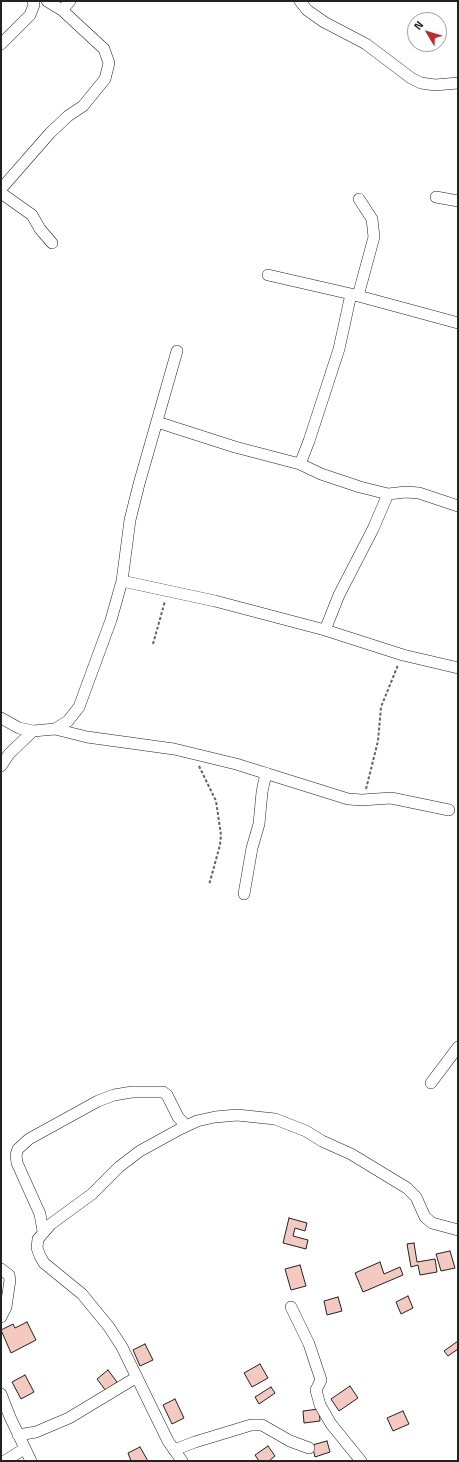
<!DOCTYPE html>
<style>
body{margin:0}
#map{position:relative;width:459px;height:1462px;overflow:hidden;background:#fff;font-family:"Titillium Web",sans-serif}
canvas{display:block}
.frame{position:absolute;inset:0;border:2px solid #222;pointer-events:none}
.north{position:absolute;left:407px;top:12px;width:40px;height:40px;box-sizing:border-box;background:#fff;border:1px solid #a7a7a7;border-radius:50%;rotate:308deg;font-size:11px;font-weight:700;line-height:16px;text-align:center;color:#222}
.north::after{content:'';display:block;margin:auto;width:14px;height:18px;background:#c62828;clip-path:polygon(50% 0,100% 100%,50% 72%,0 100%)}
</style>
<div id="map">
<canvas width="459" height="1462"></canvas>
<div class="frame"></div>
<div class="north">N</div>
</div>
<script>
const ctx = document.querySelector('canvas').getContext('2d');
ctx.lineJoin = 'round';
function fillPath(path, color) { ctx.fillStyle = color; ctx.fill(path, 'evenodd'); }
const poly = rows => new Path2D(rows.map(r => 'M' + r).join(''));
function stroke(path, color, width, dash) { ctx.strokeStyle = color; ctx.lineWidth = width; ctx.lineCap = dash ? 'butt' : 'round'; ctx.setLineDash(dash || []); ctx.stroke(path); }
const building = poly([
 [289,1218,307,1223,305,1231,295,1228,293,1236,308,1240,306,1249,283,1243,289,1218],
 [414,1243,417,1262,435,1259,437,1272,420,1275,418,1265,411,1267,407,1244,414,1243],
 [450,1251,455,1268,441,1271,436,1254,450,1251],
 [380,1262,384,1274,400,1267,403,1275,363,1292,355,1273,380,1262],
 [300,1265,306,1286,291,1290,285,1269,300,1265],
 [408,1296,413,1308,401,1314,396,1302,408,1296],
 [338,1297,342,1311,327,1315,324,1301,338,1297],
 [27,1322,36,1340,11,1353,1,1330,13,1324,15,1328,27,1322],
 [458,1341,458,1349,448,1356,444,1351,458,1341],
 [145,1344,153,1360,140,1366,133,1350,145,1344],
 [260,1364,268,1378,252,1387,244,1373,260,1364],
 [108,1370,117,1382,106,1391,97,1379,108,1370],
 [25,1375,34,1392,21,1399,12,1382,25,1375],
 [350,1386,358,1398,339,1411,331,1399,350,1386],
 [271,1387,275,1393,259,1404,255,1397,271,1387],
 [175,1399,184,1418,172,1424,163,1405,175,1399],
 [319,1409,320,1421,304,1423,303,1411,319,1409],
 [403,1411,409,1424,393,1431,387,1418,403,1411],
 [327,1441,330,1452,315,1457,312,1445,327,1441],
 [268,1446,275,1456,269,1461,259,1461,255,1455,268,1446],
 [140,1447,148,1461,131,1461,128,1453,140,1447]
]);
const path = poly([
 [153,644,165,601],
 [199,766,216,801,221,835,220,845,209,885],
 [366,789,378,741,381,707,398,665]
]);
const minor = poly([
 [300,1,307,10,324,22,366,44,411,78,421,83,435,85,458,83],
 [62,10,70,1],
 [1,44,30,15,34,5,33,1],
 [1,189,50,133,68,116,83,106,105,79,109,63,104,49,62,10,47,1],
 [1,193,32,215,40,229,52,243],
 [436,197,458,201],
 [268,275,351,294,458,323],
 [358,296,374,237,372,219,359,199],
 [157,422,235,447,300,464,321,474,360,487,388,494,406,492,419,493,458,506],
 [300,464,309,441,339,349,351,294],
 [122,581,215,601,325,630,403,655,458,668],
 [325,630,339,595,373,529,388,494],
 [1,718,19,728,33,731],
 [55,729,87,737,174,749,236,764,348,799,362,800,391,798,449,810],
 [1,766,9,754,33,731,55,729,68,721,79,707,111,620,122,581,130,520,139,484,177,351],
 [244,894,252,848,259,824,262,792,266,773],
 [431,1083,458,1047],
 [43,1231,40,1214,17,1163,16,1155,18,1149,29,1139,98,1101,114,1095,132,1092,163,1092,167,1095,178,1117,186,1126],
 [1,1269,9,1275,10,1280,6,1307,1,1317],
 [291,1307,309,1344,321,1380,316,1390,320,1405,331,1424,361,1461],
 [1,1394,10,1417,31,1461],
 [18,1435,36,1432,69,1418,137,1377],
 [174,1450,195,1442,251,1425,262,1425,290,1441,309,1448],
 [5,1461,24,1449],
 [182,1461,168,1441,122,1347,109,1327,82,1294,44,1263,40,1256,37,1248,38,1239,51,1224,92,1194,119,1167,140,1151,180,1129,197,1121,215,1117,237,1115,275,1119,306,1131,322,1141,351,1154,407,1188,416,1197,425,1217,432,1223,458,1230]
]);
fillPath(building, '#f3c9c0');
stroke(building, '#222', 1);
stroke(minor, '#222', 12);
stroke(path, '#646464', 2, [3, 2]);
stroke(minor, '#fff', 11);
</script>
